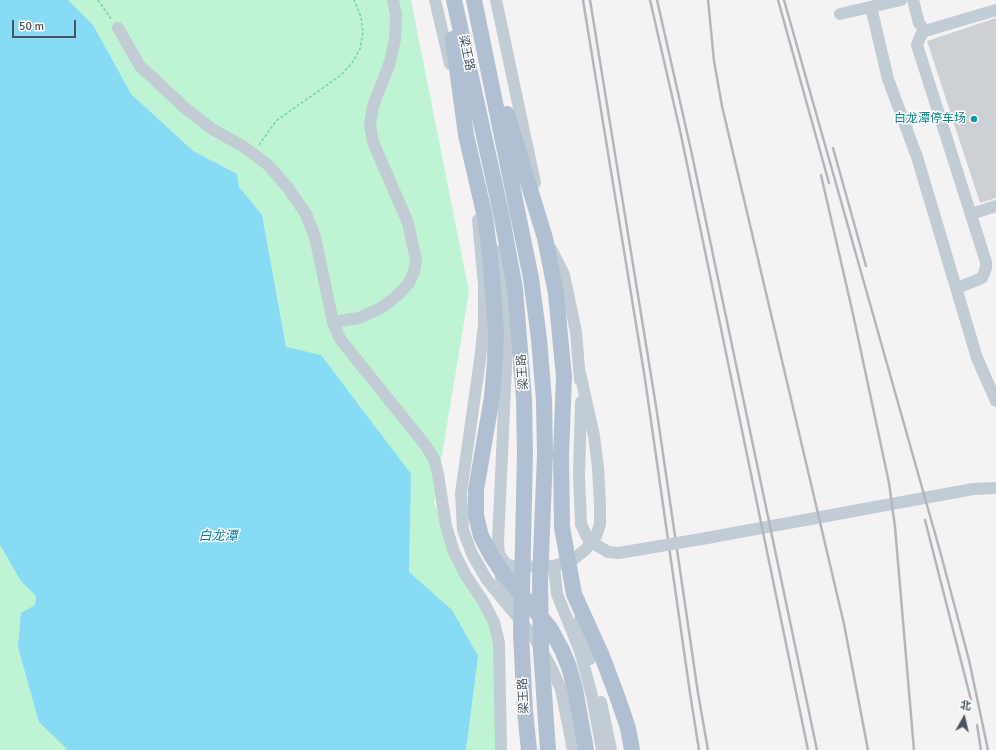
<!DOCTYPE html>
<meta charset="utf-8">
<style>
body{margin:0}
#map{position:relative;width:996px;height:750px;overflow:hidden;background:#f4f2f2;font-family:Signika,"Noto Sans SC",sans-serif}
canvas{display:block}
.north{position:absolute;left:944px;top:698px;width:40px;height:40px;-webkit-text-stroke:3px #fff;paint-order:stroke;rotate:8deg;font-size:11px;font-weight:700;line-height:16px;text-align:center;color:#485461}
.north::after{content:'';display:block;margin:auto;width:14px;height:18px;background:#485461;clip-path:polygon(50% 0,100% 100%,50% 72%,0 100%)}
.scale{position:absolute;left:12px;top:20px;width:64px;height:18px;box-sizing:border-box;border:2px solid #485461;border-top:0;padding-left:5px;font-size:12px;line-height:14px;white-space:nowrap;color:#485461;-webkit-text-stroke:3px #fff;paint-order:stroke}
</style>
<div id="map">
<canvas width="996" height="750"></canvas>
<div class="north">北</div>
<div class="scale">50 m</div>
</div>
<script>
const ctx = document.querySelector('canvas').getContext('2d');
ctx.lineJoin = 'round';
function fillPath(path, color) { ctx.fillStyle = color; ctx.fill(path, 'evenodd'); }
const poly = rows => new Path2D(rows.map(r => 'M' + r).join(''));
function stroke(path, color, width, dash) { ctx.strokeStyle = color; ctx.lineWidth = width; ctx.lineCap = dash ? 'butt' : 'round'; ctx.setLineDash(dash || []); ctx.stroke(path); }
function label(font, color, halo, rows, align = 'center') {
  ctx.font = font + ' Signika,"Noto Sans SC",sans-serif'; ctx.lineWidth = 3; ctx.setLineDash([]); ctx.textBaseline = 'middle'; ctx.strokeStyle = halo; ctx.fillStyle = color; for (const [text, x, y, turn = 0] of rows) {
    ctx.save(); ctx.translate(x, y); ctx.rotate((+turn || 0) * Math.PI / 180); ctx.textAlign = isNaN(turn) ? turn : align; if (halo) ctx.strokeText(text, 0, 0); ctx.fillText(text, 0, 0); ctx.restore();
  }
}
const green = poly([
 [0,0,411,0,469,292,434,503,498,642,495,750,0,750]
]);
const water = poly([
 [0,0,68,0,93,25,131,94,193,151,237,174,239,187,262,215,286,347,321,355,411,474,409,572,452,610,478,656,466,750,68,750,39,722,18,647,21,613,35,605,36,596,21,581,0,545]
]);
const building = poly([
 [996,18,996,198,980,203,927,41]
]);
const path = poly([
 [98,0,112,20],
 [259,145,276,121,341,75,352,63,360,49,363,32,361,17,354,0]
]);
const minor = poly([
 [435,0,450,64],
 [496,0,535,183],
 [913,0,919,23,925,31],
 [871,7,888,79,917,157,977,358,996,401],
 [840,14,901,0],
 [118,28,140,66,185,108,212,129,244,147,268,165,288,188,306,214,315,237,333,322,340,339,426,446,434,459,438,474,446,526,454,552,465,574,483,601,494,622,499,643,501,750],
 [971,214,996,206],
 [478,220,484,285,484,324,480,360],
 [551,249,564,275,576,332,580,380],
 [495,251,504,301,507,344,498,542,499,554,506,564,515,567,554,566,575,558,585,550,596,536,600,524,600,505,598,467,594,436,580,373],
 [957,288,982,278,986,268,986,262,917,45,921,35,925,31,996,10],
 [333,322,359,318,381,308,398,295,409,283,414,272,416,260,408,223,373,142,370,125,373,106,390,62,395,39,396,15,393,0],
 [581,524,579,476,581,402],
 [707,538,973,489,996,488],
 [554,566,557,594,580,651,592,696,602,750],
 [500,568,503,593,510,603],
 [580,619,590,659],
 [601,702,611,750]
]);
const major = poly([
 [454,0,501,213,515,289,524,399,525,453],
 [474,0,531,278,539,339,544,400,545,454],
 [453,39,466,135,485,217,490,255,496,329,495,362],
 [507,114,545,238,556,294,564,377,561,455]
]);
const rail = poly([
 [583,0,645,379,690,693,699,750],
 [590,0,656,406,698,693,708,750],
 [650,0,681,135,808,750],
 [657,0,691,150,817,750],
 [708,0,714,61,722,106,844,624,868,750],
 [778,0,829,183],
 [784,0,940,551,969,660,988,750],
 [833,148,866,266],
 [821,175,853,314,889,483,895,527,914,750],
 [925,520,971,700],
 [977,725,981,750]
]);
const minorBridge = poly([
 [480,360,461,493,463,530,472,554,487,580,533,636,550,665,561,689,573,750],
 [581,524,587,537,593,543,608,552,619,553,707,538]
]);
const majorBridge = poly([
 [495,362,492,397,476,490,476,516,481,536,491,555,503,573,550,628,562,650,569,667,575,689,586,750],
 [525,453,521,635,525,711,529,750],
 [545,454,540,582,541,650,548,750],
 [561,455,562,527,574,594,602,656,617,696,628,728,632,750]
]);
const markers = [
 [974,119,4,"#0f9aa8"]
];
const streetNames = [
 ["梁王路",466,53,78],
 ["梁王路",523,372,-94],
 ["梁王路",524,696,-93]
];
const cultureNames = [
 ["白龙潭停车场",966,119]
];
const waterNames = [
 ["白龙潭",218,537]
];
fillPath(green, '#bef4d4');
fillPath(water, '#88dbf4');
fillPath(building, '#cdd1d6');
stroke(path, '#72d6a7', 1.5, [3, 2]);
stroke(minor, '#c2ccd4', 12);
stroke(major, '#b0c0d2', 16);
stroke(rail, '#b3b7bd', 2.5);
stroke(minorBridge, '#c2ccd4', 12);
stroke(majorBridge, '#b0c0d2', 16);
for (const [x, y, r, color] of markers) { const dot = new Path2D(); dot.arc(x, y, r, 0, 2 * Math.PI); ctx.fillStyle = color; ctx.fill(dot); stroke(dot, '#fff', 1.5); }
label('12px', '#485461', '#fff', streetNames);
label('12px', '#0d838f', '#fff', cultureNames, 'right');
label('italic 13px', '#037ca2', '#fff', waterNames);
</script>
